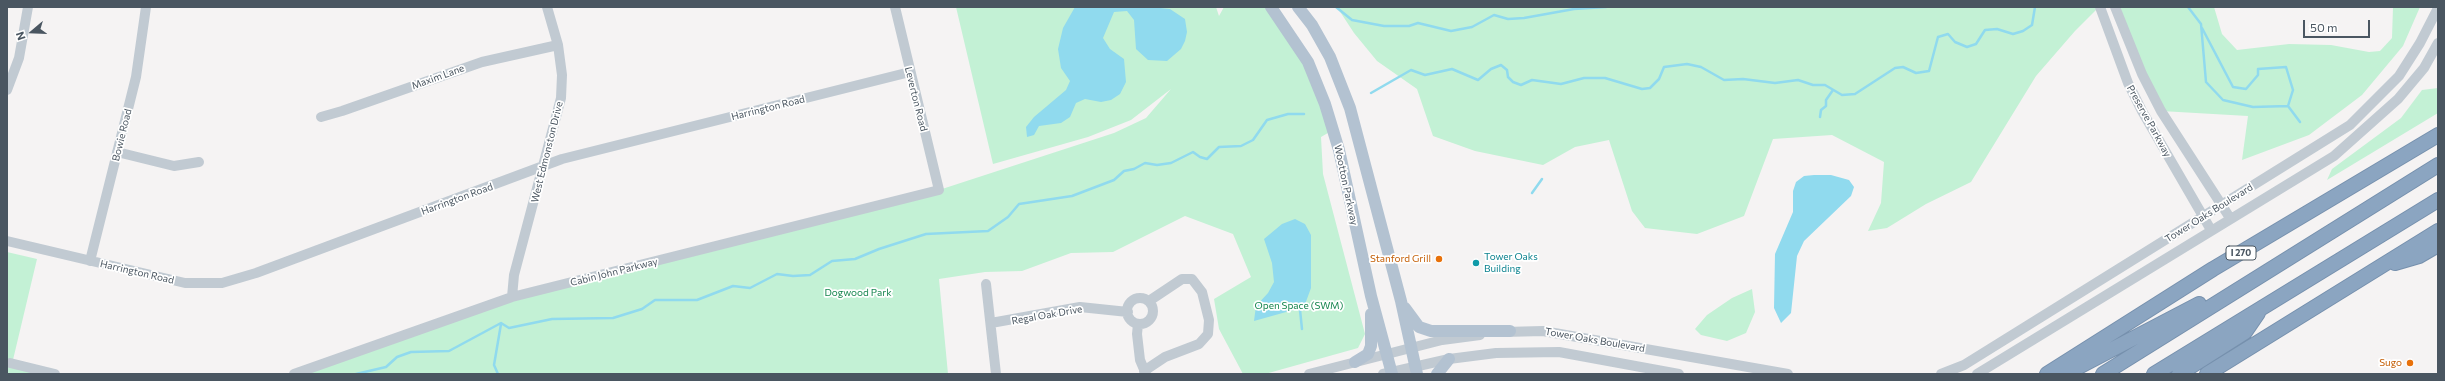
<!DOCTYPE html>
<style>
body{margin:0}
#map{position:relative;width:2445px;height:381px;overflow:hidden;background:#f5f3f3;font-family:Commissioner,sans-serif}
canvas{display:block}
.frame{position:absolute;inset:0;border:8px solid #4a5661;pointer-events:none}
.north{position:absolute;left:12px;top:12px;width:40px;height:40px;-webkit-text-stroke:3px #fff;paint-order:stroke;rotate:251deg;font-size:11px;font-weight:700;line-height:16px;text-align:center;color:#4a5661}
.north::after{content:'';display:block;margin:auto;width:14px;height:18px;background:#4a5661;clip-path:polygon(50% 0,100% 100%,50% 72%,0 100%)}
.scale{position:absolute;left:2303px;top:20px;width:67px;height:18px;box-sizing:border-box;border:2px solid #4a5661;border-top:0;padding-left:5px;font-size:12px;line-height:14px;white-space:nowrap;color:#4a5661;-webkit-text-stroke:3px #fff;paint-order:stroke}
</style>
<div id="map">
<canvas width="2445" height="381"></canvas>
<div class="frame"></div>
<div class="north">N</div>
<div class="scale">50 m</div>
</div>
<script>
const ctx = document.querySelector('canvas').getContext('2d');
ctx.lineJoin = 'round';
function fillPath(path, color) { ctx.fillStyle = color; ctx.fill(path, 'evenodd'); }
const poly = rows => new Path2D(rows.map(r => 'M' + r).join(''));
function stroke(path, color, width, dash) { ctx.strokeStyle = color; ctx.lineWidth = width; ctx.lineCap = dash ? 'butt' : 'round'; ctx.setLineDash(dash || []); ctx.stroke(path); }
function label(font, color, halo, rows, align = 'center') {
  ctx.font = font + ' Commissioner,sans-serif'; ctx.lineWidth = 3.5; ctx.setLineDash([]); ctx.textBaseline = 'middle'; ctx.strokeStyle = halo; ctx.fillStyle = color; for (const [text, x, y, turn = 0] of rows) {
    ctx.save(); ctx.translate(x, y); ctx.rotate((+turn || 0) * Math.PI / 180); ctx.textAlign = isNaN(turn) ? turn : align; if (halo) ctx.strokeText(text, 0, 0); ctx.fillText(text, 0, 0); ctx.restore();
  }
}
const green = poly([
 [956,7,1216,7,1219,16,1224,7,1271,7,1308,62,1333,130,1321,137,1323,174,1365,334,1358,348,1265,374,1243,374,1219,329,1214,299,1251,277,1233,234,1185,216,1113,252,1071,253,1022,271,985,272,939,279,948,374,295,374,464,313,939,190,1114,133,1146,118,1171,89,1131,120,1088,137,993,164],
 [1337,7,2099,7,2075,31,2036,76,1971,182,1926,204,1887,228,1868,231,1881,203,1884,162,1832,135,1773,139,1744,216,1697,234,1645,228,1632,211,1609,140,1575,147,1543,165,1475,151,1433,136,1417,89,1377,61,1354,33],
 [2115,7,2214,7,2222,34,2237,50,2289,44,2331,45,2369,52,2380,51,2392,38,2393,7,2420,7,2403,46,2362,95,2309,135,2242,160,2248,116,2161,111],
 [2438,88,2438,113,2327,180,2332,169,2401,118,2422,90],
 [7,252,37,259,12,364,55,374,7,374],
 [1752,289,1755,312,1746,333,1727,341,1701,335,1695,329,1707,315,1732,298]
]);
const water = poly([
 [1075,7,1150,7,1170,9,1185,19,1187,32,1185,41,1181,49,1167,61,1148,60,1136,49,1134,20,1127,11,1114,12,1103,38,1110,49,1124,59,1126,82,1120,94,1111,100,1101,102,1085,99,1076,103,1070,117,1061,123,1039,126,1034,135,1027,137,1026,127,1034,117,1066,90,1070,81,1061,68,1058,49,1063,28],
 [1814,175,1831,175,1849,180,1854,187,1851,196,1804,241,1797,256,1791,313,1781,323,1774,308,1775,254,1793,212,1793,191,1796,182,1804,176],
 [1295,219,1305,224,1311,235,1311,288,1304,307,1254,321,1256,306,1268,293,1274,282,1272,263,1264,239,1282,224]
]);
const stream = poly([
 [1336,7,1352,20,1384,26,1409,26,1418,23,1451,31,1472,27,1494,15,1508,19,1524,18,1574,9,1606,7],
 [2188,7,2201,24,2206,82,2223,100,2253,107,2288,106,2300,122],
 [2202,28,2233,87,2246,89,2258,75,2258,69,2286,67,2293,90,2288,106],
 [1371,93,1411,70,1425,75,1452,69,1478,80,1491,69,1501,65,1507,70,1508,77,1513,82,1521,85,1532,80,1561,84,1584,78,1605,78,1642,89,1650,88,1659,79,1664,67,1687,64,1701,67,1724,80,1743,79,1775,83,1798,80,1813,85,1825,85,1842,95,1855,94,1895,68,1903,67,1916,73,1929,71,1938,37,1948,34,1955,42,1967,47,1976,44,1985,30,1997,29,2013,34,2023,31,2032,25,2035,7],
 [1820,117,1821,110,1826,106,1826,100,1833,90],
 [1532,193,1542,179],
 [1298,308,1300,310,1302,329],
 [356,374,386,367,397,357,411,352,449,351,501,323,509,328,552,319,613,318,642,309,655,300,697,300,733,286,750,288,777,274,793,276,810,275,832,261,855,259,879,249,926,234,988,231,1008,217,1019,204,1072,196,1114,180,1124,171,1134,169,1145,163,1157,165,1171,163,1193,152,1200,157,1207,159,1219,147,1241,146,1253,140,1267,120,1288,114,1304,114],
 [498,374,494,365,501,324]
]);
const minor = poly([
 [2100,7,2128,83,2142,111,2211,230],
 [2115,7,2142,74,2161,111,2230,218],
 [7,90,19,58,28,7],
 [321,117,342,111,482,62,558,45],
 [117,152,174,166,199,162],
 [7,241,185,283,222,283,256,273,562,159,910,72],
 [90,261,136,77,146,7],
 [986,284,996,374],
 [512,297,514,275,561,98,562,75,558,45,547,7],
 '1127 311a13 13 0 1 1 26 0a13 13 0 1 1-26 0Z',
 [991,323,1080,307,1128,312],
 [1138,324,1137,334,1140,360,1146,374],
 [1504,332,1543,331,1788,374],
 [10,363,55,374],
 [1144,371,1165,357,1199,344,1208,334,1209,320,1202,292,1192,279,1182,279,1149,301],
 [294,374,512,297,939,190,895,7],
 [1309,374,1442,340,1480,335],
 [1383,374,1449,359,1496,353,1559,352,1679,374],
 [1941,374,1964,365,2350,125,2399,76,2420,43,2438,8],
 [1977,374,2334,156,2398,99,2424,68,2438,43]
]);
const major = poly([
 [1271,7,1308,62,1325,104,1339,150,1371,296,1392,374],
 [1298,7,1312,25,1330,57,1350,108,1401,301,1417,374],
 [1405,308,1419,327,1431,331,1510,331],
 [1355,362,1368,354,1371,346,1371,314],
 [1437,374,1449,359]
]);
const highway = poly([
 [2395,263,2419,256,2438,245],
 [2047,374,2213,269,2438,135],
 [2065,374,2199,304],
 [2103,374,2438,165],
 [2154,374,2438,200],
 [2179,374,2245,332,2258,313],
 [2207,374,2438,231]
]);
const markers = [
 [1439,259,4,"#e8710a"],
 [1476,263,4,"#0f9aa8"],
 [2410,363,4,"#e8710a"]
];
const shields = [
 [2241,253,30]
];
const shieldNames = [
 ["I 270",2241,253]
];
const streetNames = [
 ["Maxim Lane",438,77,-20],
 ["Leverton Road",916,99,76],
 ["Harrington Road",768,108,-14],
 ["Preserve Parkway",2149,121,61],
 ["Bowie Road",122,135,-76],
 ["West Edmonston Drive",547,152,-76],
 ["Wootton Parkway",1346,185,78],
 ["Harrington Road",457,199,-20],
 ["Tower Oaks Boulevard",2209,213,-32],
 ["Harrington Road",137,272,13],
 ["Cabin John Parkway",614,272,-14],
 ["Regal Oak Drive",1047,315,-10],
 ["Tower Oaks Boulevard",1595,340,10]
];
const cultureNames = [
 ["Tower Oaks",1484,257],
 ["Building",1484,269]
];
const foodNames = [
 ["Stanford Grill",1431,259],
 ["Sugo",2402,363]
];
const parkNames = [
 ["Dogwood Park",858,293],
 ["Open Space (SWM)",1299,306]
];
fillPath(green, '#c3f1d5');
fillPath(water, '#90daee');
stroke(stream, '#90daee', 2.5);
stroke(highway, '#7690ad', 16);
stroke(minor, '#c1cad2', 10);
stroke(major, '#b3c2d1', 12);
stroke(highway, '#8ba5c1', 14);
for (const [x, y, r, color] of markers) { const dot = new Path2D(); dot.arc(x, y, r, 0, 2 * Math.PI); ctx.fillStyle = color; ctx.fill(dot); stroke(dot, '#fff', 1.5); }
for (const [x, y, w] of shields) { const box = new Path2D(); box.roundRect(x - w / 2, y - 7, w, 14, 3); ctx.fillStyle = '#fff'; ctx.fill(box); stroke(box, '#4a5661', 1); }
label('bold 9px', '#4a5661', null, shieldNames);
label('10px', '#4a5661', '#fff', streetNames);
label('10px', '#0d838f', '#fff', cultureNames, 'left');
label('10px', '#c56008', '#fff', foodNames, 'right');
label('10px', '#17864f', '#fff', parkNames);
</script>
